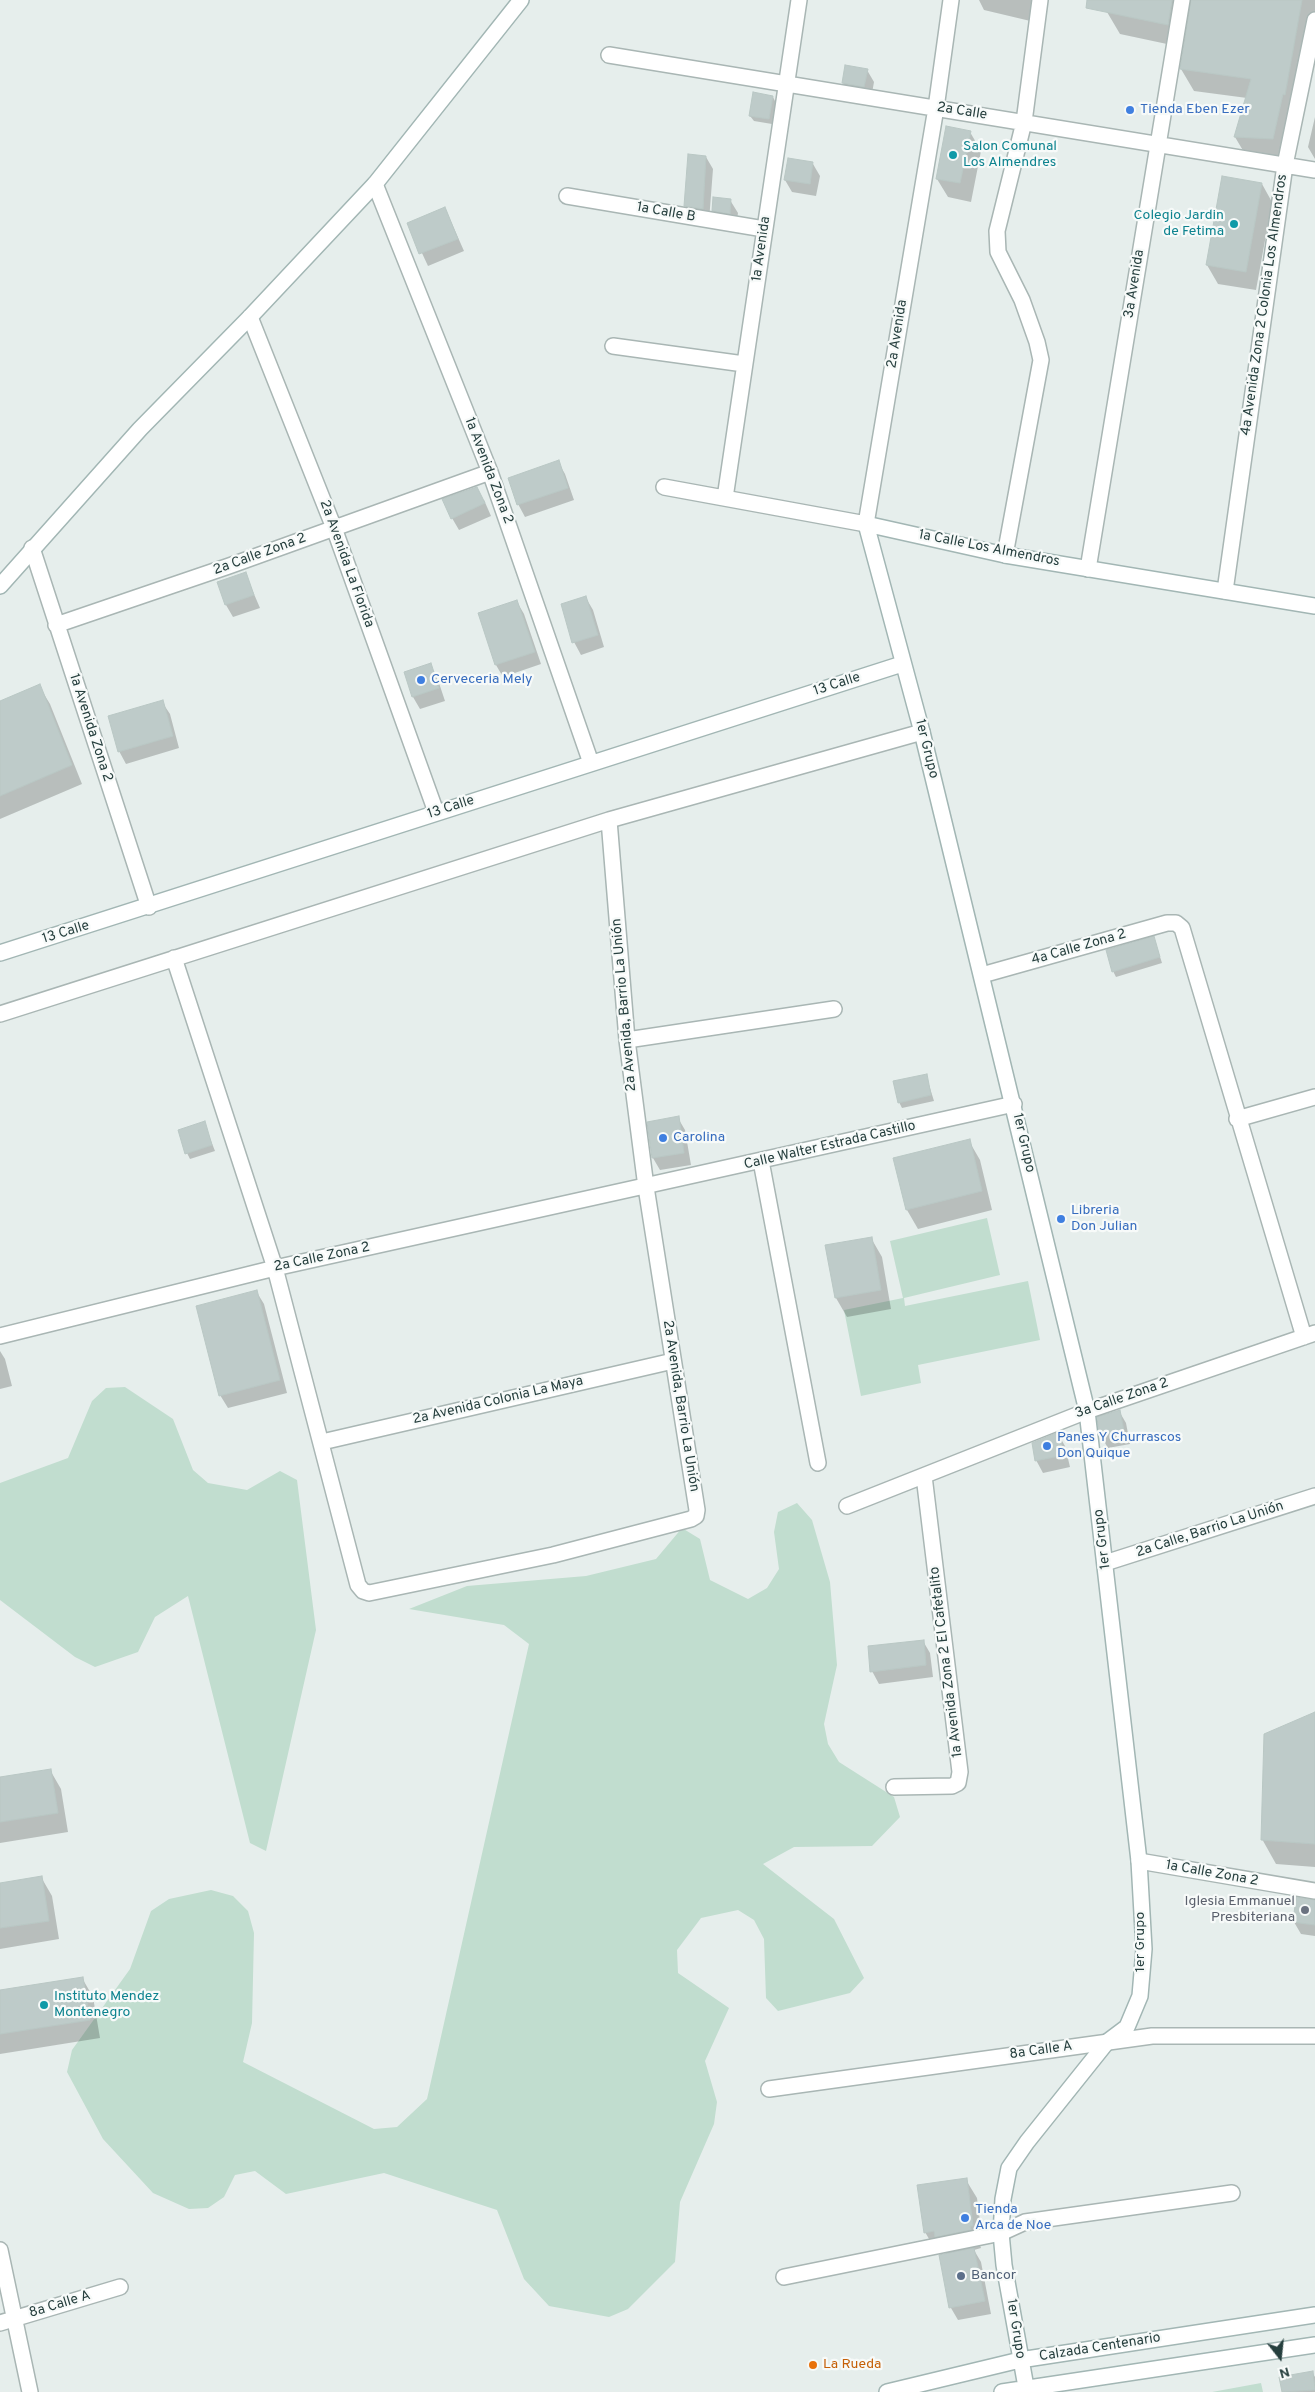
<!DOCTYPE html>
<meta charset="utf-8">
<style>
body{margin:0}
#map{position:relative;width:1315px;height:2392px;overflow:hidden;background:#e6eeec;font-family:Overpass,sans-serif}
canvas{display:block}
.north{position:absolute;left:1255px;top:2332px;width:50px;height:50px;-webkit-text-stroke:4px #f7faf9;paint-order:stroke;rotate:164deg;font-size:14px;font-weight:700;line-height:20px;text-align:center;color:#263f3e}
.north::after{content:'';display:block;margin:auto;width:18px;height:22px;background:#263f3e;clip-path:polygon(50% 0,100% 100%,50% 72%,0 100%)}
</style>
<div id="map">
<canvas width="1315" height="2392"></canvas>
<div class="north">N</div>
</div>
<script>
const ctx = document.querySelector('canvas').getContext('2d');
ctx.lineJoin = 'round';
function fillPath(path, color) { ctx.fillStyle = color; ctx.fill(path, 'evenodd'); }
const poly = rows => new Path2D(rows.map(r => 'M' + r).join(''));
function stroke(path, color, width, dash) { ctx.strokeStyle = color; ctx.lineWidth = width; ctx.lineCap = dash ? 'butt' : 'round'; ctx.setLineDash(dash || []); ctx.stroke(path); }
function label(font, color, halo, rows, align = 'center') {
  ctx.font = font + ' Overpass,sans-serif'; ctx.lineWidth = 4.5; ctx.setLineDash([]); ctx.textBaseline = 'middle'; ctx.strokeStyle = halo; ctx.fillStyle = color; for (const [text, x, y, turn = 0] of rows) {
    ctx.save(); ctx.translate(x, y); ctx.rotate((+turn || 0) * Math.PI / 180); ctx.textAlign = isNaN(turn) ? turn : align; if (halo) ctx.strokeText(text, 0, 0); ctx.fillText(text, 0, 0); ctx.restore();
  }
}
const green = poly([
 [987,1218,1000,1275,904,1298,905,1306,1028,1281,1040,1340,918,1365,921,1383,861,1396,844,1310,903,1298,890,1241],
 [125,1387,173,1419,193,1470,208,1483,247,1490,280,1471,297,1480,316,1630,266,1851,250,1843,188,1596,155,1617,138,1652,95,1667,75,1657,0,1600,0,1483,68,1458,92,1401,106,1388],
 [797,1503,812,1520,830,1582,837,1665,824,1724,828,1744,839,1762,894,1797,900,1817,872,1846,794,1847,763,1864,834,1919,864,1978,850,1993,778,2011,766,1998,764,1939,754,1920,738,1910,701,1918,677,1950,678,1973,729,2008,705,2061,717,2102,714,2124,680,2202,675,2262,628,2309,609,2317,549,2306,524,2279,497,2210,384,2173,286,2194,255,2171,235,2175,224,2197,208,2208,189,2209,153,2193,103,2139,67,2072,72,2050,130,1969,151,1911,169,1899,211,1890,233,1896,248,1911,254,1933,252,2023,243,2062,374,2129,397,2127,427,2099,529,1644,504,1625,409,1609,467,1586,586,1576,656,1559,682,1528,700,1539,710,1580,748,1599,767,1588,779,1569,774,1532,778,1512],
 [1261,2383,1263,2392,1212,2392]
]);
const shadow = poly([
 [979,0,1048,0,1043,24,984,10],
 [1110,0,1315,0,1315,16,1285,161,1248,159,1235,137,1247,98,1194,91,1181,69,1190,14,1187,17,1181,47,1120,34,1107,12],
 [867,70,874,82,871,99,850,95,843,83],
 [773,97,776,103,772,124,754,121,750,116],
 [1315,117,1315,159,1308,147],
 [970,132,981,151,971,202,948,197,937,179],
 [706,157,713,169,709,221,693,218,686,206],
 [813,164,820,176,816,196,792,192,785,180],
 [1262,184,1272,202,1256,290,1218,284,1207,265],
 [730,200,738,213,736,226,720,223,713,210],
 [445,208,464,251,428,266,408,223],
 [558,462,565,474,574,500,525,517,518,504],
 [484,500,491,516,459,530,452,518],
 [245,573,260,608,233,617,226,605,218,582],
 [586,598,593,610,604,647,581,655,574,642],
 [517,602,524,614,541,664,503,677,496,665],
 [430,665,437,677,445,701,420,709,413,697],
 [39,686,50,704,82,784,0,819,0,702],
 [162,702,170,714,179,748,126,764,119,751],
 [1154,938,1162,963,1116,977,1113,971],
 [926,1075,934,1101,902,1108,899,1102],
 [678,1118,685,1130,691,1165,660,1170,653,1158],
 [204,1123,215,1151,190,1159,187,1153],
 [969,1141,980,1160,992,1210,918,1229,907,1210,895,1159],
 [871,1238,882,1257,891,1309,847,1317,836,1298,827,1246],
 [256,1291,264,1304,287,1393,228,1408,220,1395],
 [0,1351,5,1359,12,1386,0,1389],
 [1119,1411,1126,1423,1130,1444,1108,1448,1101,1436],
 [1058,1434,1065,1446,1070,1467,1043,1473,1036,1460],
 [923,1641,930,1653,933,1677,879,1684,872,1671],
 [1315,1713,1315,1867,1276,1864,1262,1839],
 [50,1770,61,1789,68,1832,0,1843,0,1778],
 [41,1877,52,1896,59,1939,0,1949,0,1884],
 [1315,1900,1315,1936,1301,1934,1294,1922],
 [82,1978,93,1997,100,2038,0,2054,0,1992],
 [966,2180,977,2198,983,2244,980,2245,981,2248,974,2250,981,2262,991,2314,958,2320,951,2308,940,2256,947,2255,944,2250,936,2251,925,2232],
 [1312,2372,1315,2377,1315,2392,1283,2392,1281,2378]
]);
const building = poly([
 [1087,0,1172,0,1168,25,1086,8,1087,0],
 [1191,0,1302,0,1285,95,1283,94,1273,139,1234,137,1251,79,1180,69,1191,0],
 [845,65,868,69,864,87,842,83,845,65],
 [753,92,773,96,769,119,749,116,753,92],
 [946,126,971,131,960,183,936,179,946,126],
 [688,154,706,156,703,209,684,206,688,154],
 [788,158,813,162,810,184,784,180,788,158],
 [1222,176,1262,183,1246,272,1206,265,1222,176],
 [713,197,731,199,730,214,712,211,713,197],
 [445,207,458,239,419,254,407,223,445,207],
 [559,460,568,488,517,505,508,478,559,460],
 [477,487,485,503,451,519,442,499,477,487],
 [246,572,254,595,225,605,217,582,246,572],
 [586,596,598,635,572,643,561,604,586,596],
 [517,600,535,652,495,665,478,613,517,600],
 [431,663,439,688,412,697,404,672,431,663],
 [40,684,72,765,0,796,0,701,40,684],
 [163,700,173,736,118,752,108,716,163,700],
 [1154,936,1160,957,1112,972,1106,950,1154,936],
 [927,1074,931,1095,898,1103,893,1081,927,1074],
 [679,1116,684,1153,652,1158,647,1122,679,1116],
 [205,1121,212,1145,185,1154,178,1130,205,1121],
 [970,1139,982,1191,906,1210,893,1158,970,1139],
 [872,1237,881,1290,835,1298,825,1245,872,1237],
 [257,1290,280,1380,219,1396,196,1306,257,1290],
 [1120,1410,1124,1431,1099,1436,1097,1417,1120,1410],
 [1059,1432,1064,1455,1035,1461,1032,1443,1059,1432],
 [924,1640,926,1665,870,1672,868,1646,924,1640],
 [1315,1712,1315,1844,1261,1840,1264,1734,1315,1712],
 [51,1769,58,1813,0,1822,0,1777,51,1769],
 [42,1876,49,1921,0,1928,0,1883,42,1876],
 [1296,1897,1315,1900,1315,1925,1293,1922,1296,1897],
 [83,1977,90,2020,0,2034,0,1990,83,1977],
 [967,2178,973,2226,970,2226,971,2230,935,2237,934,2231,924,2233,917,2185,967,2178],
 [974,2248,985,2301,949,2308,939,2255,974,2248],
 [1313,2371,1315,2390,1282,2392,1279,2377,1313,2371]
]);
const street = poly([
 [609,55,1315,170],
 [375,184,490,472,591,763],
 [567,196,764,229],
 [250,317,334,528,436,812],
 [613,346,744,364],
 [664,487,866,524,936,108,951,0],
 [725,498,799,0],
 [32,548,149,907],
 [1005,555,1041,360,1037,342,1022,300,998,252,997,231,1024,122,1040,0],
 [1088,569,1182,0],
 [1225,591,1285,165,1315,20],
 [56,625,229,566,490,472],
 [174,958,275,1268,358,1585,363,1591,369,1593,553,1555,691,1519,696,1516,697,1510,646,1187,627,1040,609,820],
 [982,975,1167,923,1176,923,1182,928,1304,1337],
 [0,1014,609,820,922,732],
 [627,1040,834,1009],
 [1237,1119,1315,1097],
 [761,1161,818,1463],
 [0,1336,275,1268,1014,1104],
 [322,1442,673,1361],
 [847,1506,1087,1411,1315,1333],
 [1105,1563,1315,1496],
 [894,1787,952,1786,958,1783,960,1772,924,1476],
 [1139,1861,1315,1891],
 [769,2089,1152,2036,1315,2036],
 [0,2250,30,2392],
 [784,2277,1001,2233,1025,2222,1232,2193],
 [0,2323,120,2287]
]);
const secondary = poly([
 [0,586,140,429,250,317,375,184,521,0],
 [0,953,902,664],
 [1026,2387,1004,2265,1001,2233,1003,2199,1009,2168,1027,2142,1107,2042,1127,2027,1140,1996,1144,1949,1139,1861,1087,1411,922,732,866,524,1005,555,1315,606],
 [887,2392,1020,2360,1315,2315],
 [1002,2392,1315,2345]
]);
const markers = [
 [1130,110,5,"#3f7fe0"],
 [953,155,5,"#0f9aa8"],
 [1234,224,5,"#0f9aa8"],
 [421,680,5,"#3f7fe0"],
 [663,1138,5,"#3f7fe0"],
 [1061,1219,5,"#3f7fe0"],
 [1047,1446,5,"#3f7fe0"],
 [1305,1910,5,"#6b7280"],
 [44,2005,5,"#0f9aa8"],
 [965,2218,5,"#3f7fe0"],
 [961,2276,5,"#5c6f8a"],
 [813,2365,5,"#e8710a"]
];
const shopNames = [
 ["Tienda Eben Ezer",1140,110],
 ["Cerveceria Mely",431,680],
 ["Carolina",673,1138],
 ["Libreria",1071,1211],
 ["Don Julian",1071,1227],
 ["Panes Y Churrascos",1057,1438],
 ["Don Quique",1057,1454],
 ["Tienda",975,2210],
 ["Arca de Noe",975,2226]
];
const streetNames = [
 ["2a Calle",962,112,9],
 ["1a Calle B",666,213,10],
 ["1a Avenida",762,249,-82],
 ["3a Avenida",1135,284,-81],
 ["4a Avenida Zona 2 Colonia Los Almendros",1265,305,-82],
 ["2a Avenida",898,334,-81],
 ["1a Avenida Zona 2",488,471,69],
 ["1a Calle Los Almendros",989,549,11],
 ["2a Calle Zona 2",260,555,-20],
 ["2a Avenida La Florida",346,564,70],
 ["13 Calle",837,685,-18],
 ["1a Avenida Zona 2",90,728,72],
 ["1er Grupo",926,749,76],
 ["13 Calle",451,808,-18],
 ["13 Calle",66,933,-17],
 ["4a Calle Zona 2",1079,948,-16],
 ["2a Avenida, Barrio La Unión",625,1005,-95],
 ["1er Grupo",1023,1143,77],
 ["Calle Walter Estrada Castillo",830,1146,-13],
 ["2a Calle Zona 2",322,1258,-12],
 ["3a Calle Zona 2",1122,1399,-19],
 ["2a Avenida Colonia La Maya",498,1401,-13],
 ["2a Avenida, Barrio La Unión",680,1406,81],
 ["2a Calle, Barrio La Unión",1210,1530,-18],
 ["1er Grupo",1103,1539,-97],
 ["1a Avenida Zona 2 El Cafetalito",947,1662,-97],
 ["1a Calle Zona 2",1212,1874,10],
 ["1er Grupo",1141,1942,-90],
 ["8a Calle A",1041,2051,-8],
 ["8a Calle A",60,2305,-17],
 ["1er Grupo",1015,2329,81],
 ["Calzada Centenario",1100,2348,-9]
];
const cultureNames = [
 ["Salon Comunal",963,147],
 ["Los Almendres",963,163],
 ["Colegio Jardin",1224,216,"right"],
 ["de Fetima",1224,232,"right"],
 ["Instituto Mendez",54,1997],
 ["Montenegro",54,2013]
];
const worshipNames = [
 ["Iglesia Emmanuel",1295,1902],
 ["Presbiteriana",1295,1918]
];
const serviceNames = [
 ["Bancor",971,2276]
];
const foodNames = [
 ["La Rueda",823,2365]
];
fillPath(green, '#c1ddcf');
fillPath(shadow, '#0003');
fillPath(building, '#becbc9');
stroke(building, '#b9c7c4', 1);
stroke(street, '#a9b6b4', 18);
stroke(secondary, '#a2b6b4', 18);
stroke(street, '#fff', 15);
stroke(secondary, '#fff', 15);
for (const [x, y, r, color] of markers) { const dot = new Path2D(); dot.arc(x, y, r, 0, 2 * Math.PI); ctx.fillStyle = color; ctx.fill(dot); stroke(dot, '#f7faf9', 2); }
label('14px', '#366cbe', '#f7faf9', shopNames, 'left');
label('14px', '#263f3e', '#f7faf9', streetNames);
label('14px', '#0d838f', '#f7faf9', cultureNames, 'left');
label('14px', '#5b616d', '#f7faf9', worshipNames, 'right');
label('14px', '#4e5e75', '#f7faf9', serviceNames, 'left');
label('14px', '#c56008', '#f7faf9', foodNames, 'left');
</script>
